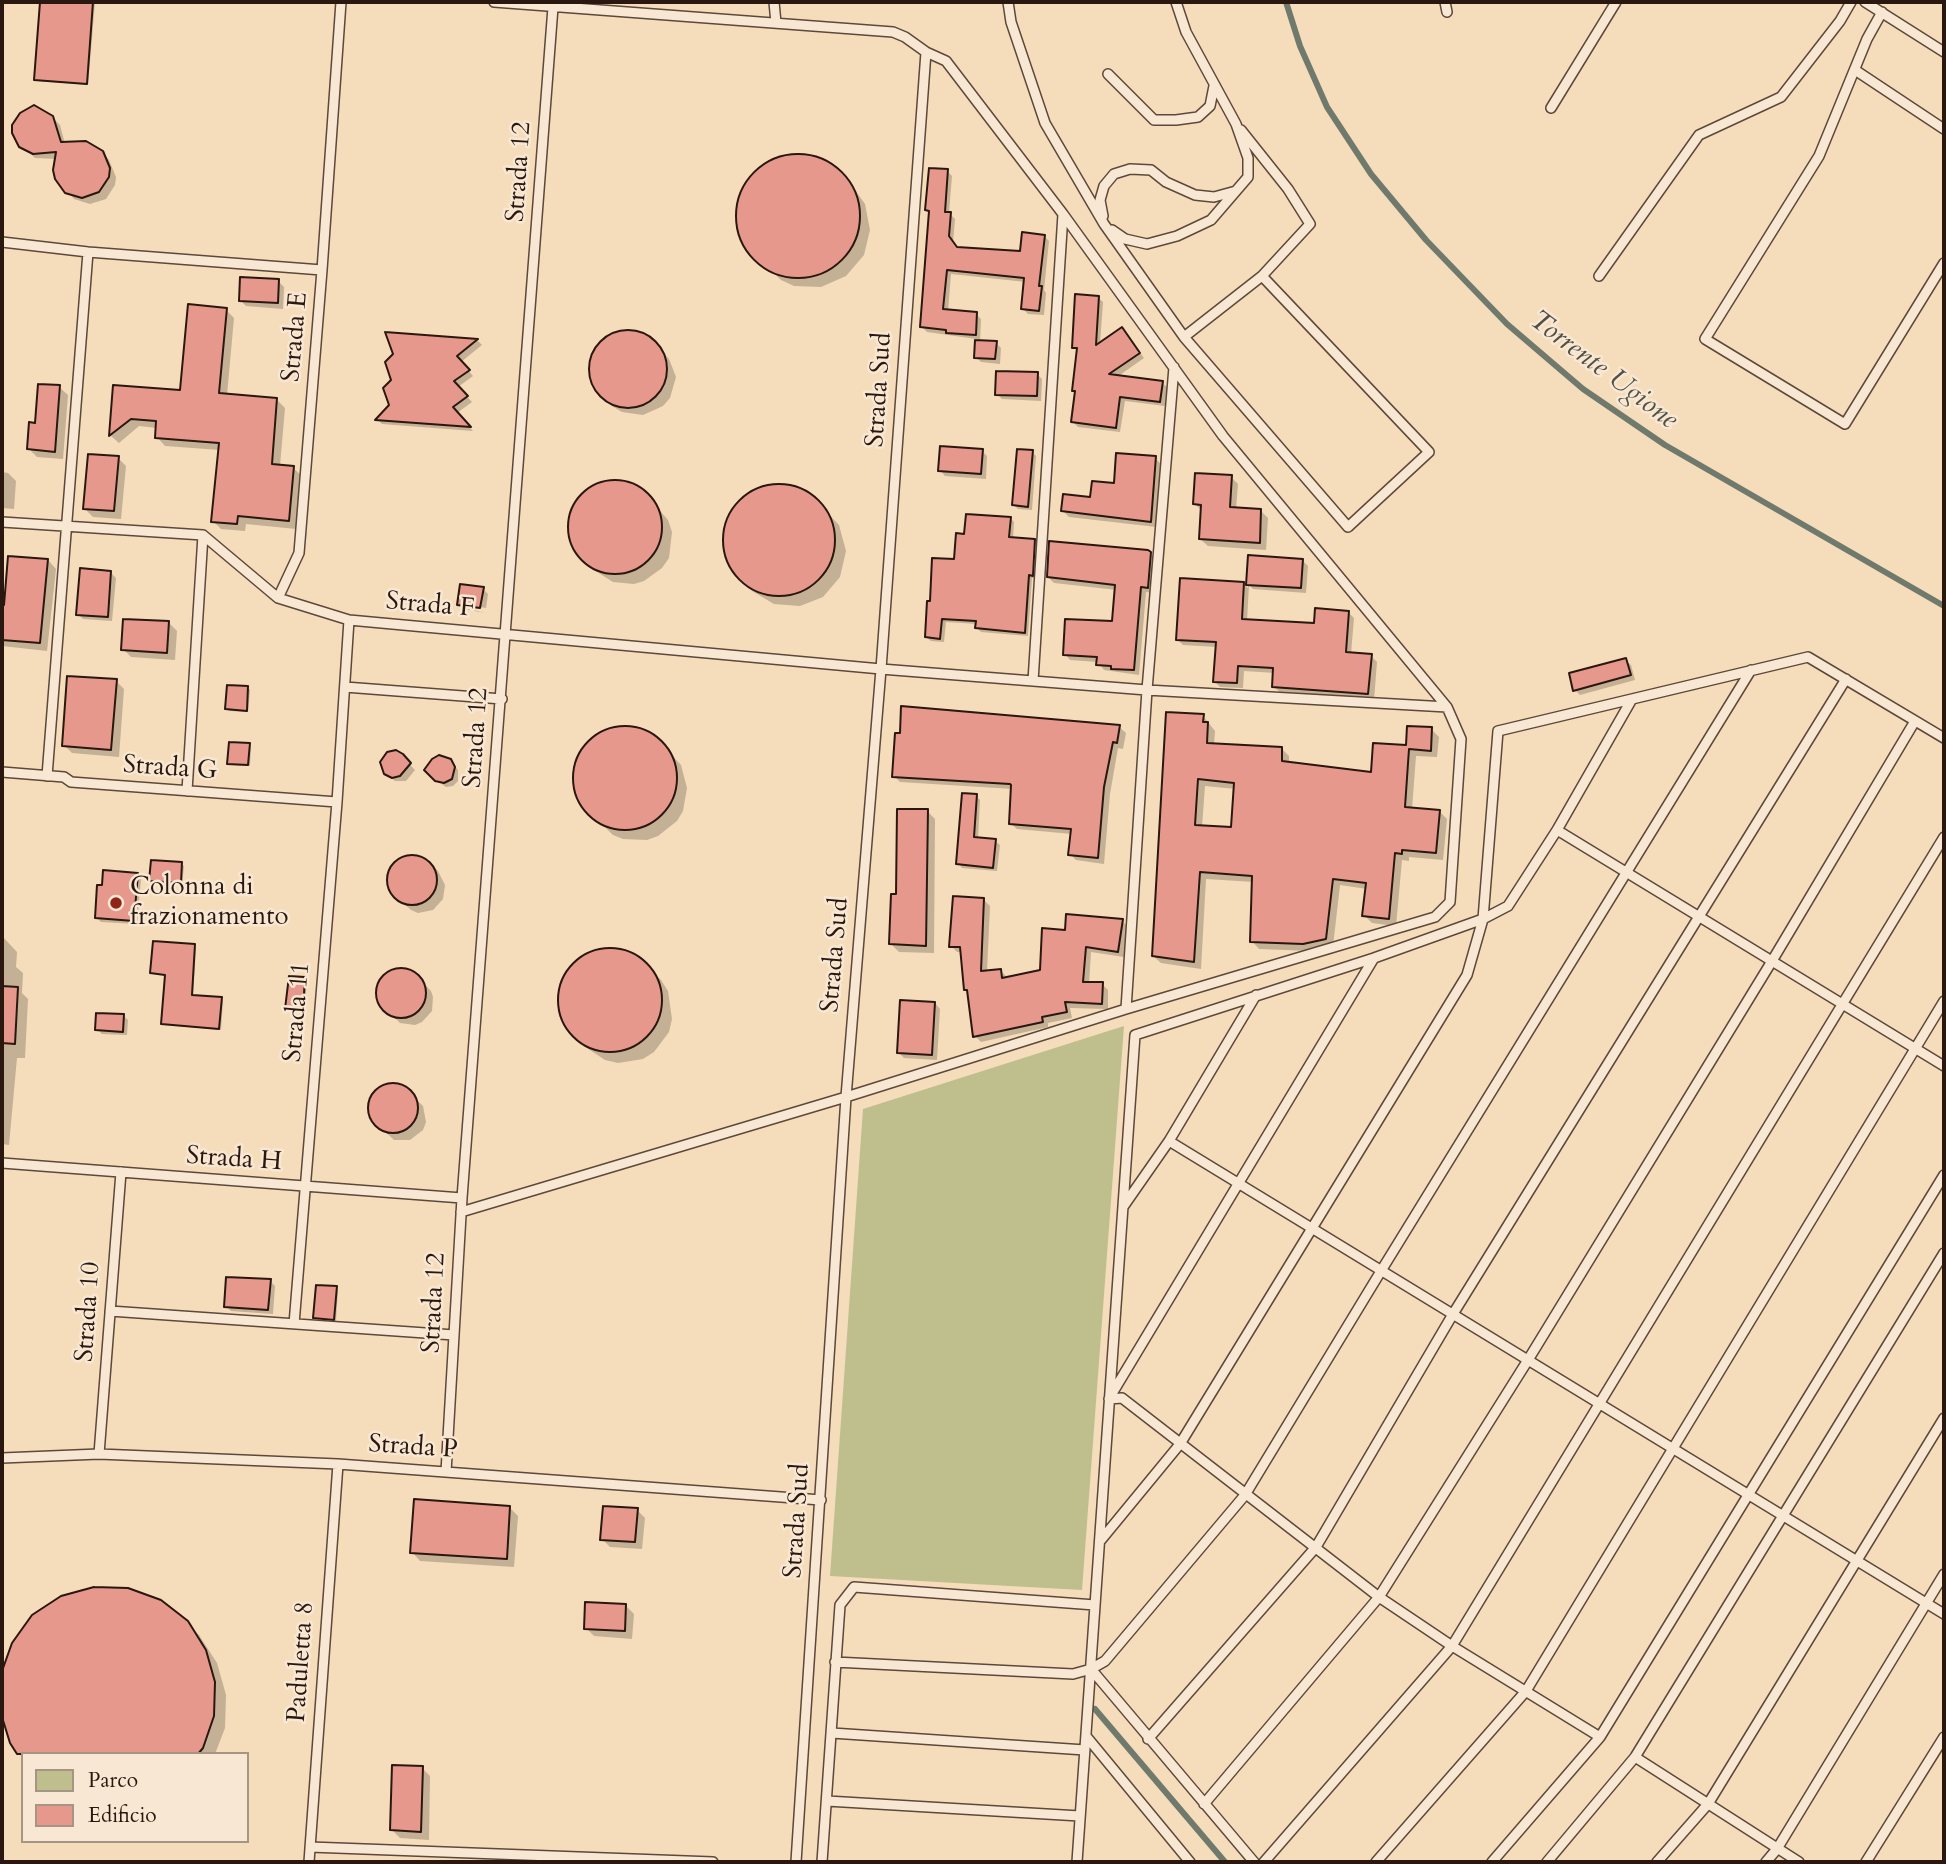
<!DOCTYPE html>
<style>
body{margin:0}
#map{position:relative;width:1946px;height:1864px;overflow:hidden;background:#f5dcbb;font-family:Cardo,serif}
canvas{display:block}
.frame{position:absolute;inset:0;border:4px solid #2a170f;pointer-events:none}
.legend{position:absolute;left:21px;top:1752px;width:228px;height:91px;box-sizing:border-box;background:#f8e8d3;border:2px solid #a69485;margin:0;padding:9px 12px;list-style:none;font-size:21px;color:#2a170f}
.legend li{display:flex;align-items:center;gap:14px;height:35px}
.legend b{width:35px;border:2px solid #a69485}
</style>
<div id="map">
<canvas width="1946" height="1864"></canvas>
<div class="frame"></div>
<ul class="legend">
<li><b style="height:19px;background:#bfbf8d"></b>Parco</li>
<li><b style="height:19px;background:#e7988d"></b>Edificio</li>
</ul>
</div>
<script>
const ctx = document.querySelector('canvas').getContext('2d');
ctx.lineJoin = 'round';
function fillPath(path, color) { ctx.fillStyle = color; ctx.fill(path, 'evenodd'); }
const poly = rows => new Path2D(rows.map(r => 'M' + r).join(''));
function stroke(path, color, width, dash) { ctx.strokeStyle = color; ctx.lineWidth = width; ctx.lineCap = dash ? 'butt' : 'round'; ctx.setLineDash(dash || []); ctx.stroke(path); }
function label(font, color, halo, rows, align = 'center') {
  ctx.font = font + ' Cardo,serif'; ctx.lineWidth = 5; ctx.setLineDash([]); ctx.textBaseline = 'middle'; ctx.strokeStyle = halo; ctx.fillStyle = color; for (const [text, x, y, turn = 0] of rows) {
    ctx.save(); ctx.translate(x, y); ctx.rotate((+turn || 0) * Math.PI / 180); ctx.textAlign = isNaN(turn) ? turn : align; if (halo) ctx.strokeText(text, 0, 0); ctx.fillText(text, 0, 0); ctx.restore();
  }
}
const green = poly([
 [1124,1026,1082,1590,830,1576,863,1109]
]);
const shadow = poly([
 [42,2,95,2,88,85,38,81,36,79],
 [52,117,60,125,65,144,102,152,109,160,116,177,115,185,106,199,90,204,74,199,67,191,57,159,35,158,16,140],
 [789,156,815,158,827,163,850,183,865,204,870,230,864,255,846,276,821,287,794,286,781,280,749,250,742,238,738,211,747,185,765,166],
 [947,171,952,176,949,213,955,219,953,243,958,249,1021,253,1044,236,1049,241,1044,290,1046,293,1044,315,1028,314,1023,309,1026,282,951,274,948,312,976,314,981,319,980,342,996,343,1001,348,1000,364,981,362,976,357,976,339,927,332,922,327,930,213,927,210],
 [278,281,284,287,283,309,246,306,240,300],
 [1098,298,1103,302,1100,344,1122,329,1144,358,1117,377,1162,383,1167,387,1165,406,1125,401,1120,432,1078,427,1073,422,1077,393,1074,390,1079,352,1074,347],
 [226,310,234,318,227,395,276,399,285,408,280,466,293,468,302,476,296,529,246,524,245,531,221,529,213,521,220,450,165,446,157,437,157,428,139,426,119,443,111,436,115,387,181,392],
 [623,332,645,335,654,342,669,359,676,377,670,398,663,406,643,415,622,412,612,406,596,389,592,379,592,357,597,349,603,340],
 [387,334,478,341,482,345,461,362,473,376,458,387,472,402,457,413,473,431,382,424,378,420,392,405,395,354],
 [1037,374,1042,379,1041,401,1002,399,997,394],
 [59,387,68,395,63,459,37,457,29,449],
 [982,451,987,456,986,479,945,476,940,470],
 [1032,452,1036,456,1032,510,1018,509,1014,505],
 [118,458,126,466,121,519,93,517,85,509],
 [1155,458,1161,464,1156,527,1069,517,1063,511,1091,499],
 [2,472,8,473,16,481,14,509,2,508],
 [1231,477,1238,484,1236,509,1261,511,1268,518,1266,550,1208,546,1200,539,1202,511,1195,504],
 [615,481,628,483,640,488,668,520,672,532,669,558,662,568,644,581,634,584,613,582,594,570,576,549,570,529,574,507,581,497,591,488],
 [782,485,808,493,820,505,839,525,846,551,840,577,823,597,800,606,774,604,752,591,732,569,724,544,728,519,744,497,755,490],
 [1010,518,1014,522,1013,539,1034,541,1038,545,1036,579,1032,578,1028,636,981,632,977,628,977,624,946,622,944,642,931,641,926,637,931,603,955,561,966,536],
 [1150,553,1156,560,1153,593,1146,592,1139,675,1104,670,1098,662,1070,660,1065,654,1114,623,1117,590,1054,583,1048,577],
 [1250,557,1302,560,1308,566,1306,593,1253,589,1249,585,1247,621,1316,625,1348,612,1354,618,1351,654,1371,656,1377,662,1374,700,1280,692,1274,687,1275,673,1244,671,1243,688,1220,687,1214,681,1217,647,1183,645,1177,639,1243,584,1248,588],
 [48,560,56,569,47,651,2,646,2,607,5,607],
 [111,573,116,578,112,621,83,619,78,614],
 [483,589,488,594,486,608,462,604,462,607,485,613,464,609,459,604],
 [169,623,177,631,175,660,131,657,123,649],
 [1625,660,1631,665,1635,680,1580,695,1575,690],
 [116,681,124,689,119,757,72,753,64,745],
 [248,688,250,690,248,712,229,711,227,708],
 [1203,716,1215,731,1214,745,1282,749,1289,756,1289,764,1372,774,1431,729,1439,737,1437,757,1416,756,1412,809,1439,811,1447,819,1443,860,1409,857,1409,861,1402,860,1396,926,1372,923,1364,915,1367,889,1340,885,1333,946,1311,951,1259,949,1252,941,1254,882,1206,879,1201,969,1161,963,1153,956],
 [1205,786,1236,789,1233,829,1202,827],
 [620,727,643,731,653,736,681,765,687,788,683,811,677,821,658,836,647,840,623,839,613,835,583,806,575,785,577,762,582,751,598,735],
 [1119,727,1126,733,1123,749,1118,748,1110,794,1104,864,1076,860,1070,854,1072,834,1017,829,1010,823,1013,789,900,782,894,776],
 [249,745,251,747,250,766,231,765,229,763],
 [399,753,415,770,406,781,395,781,389,776],
 [453,764,458,770,458,781,453,786,446,787,433,778],
 [976,796,980,800,978,839,995,841,1000,845,997,871,962,868,958,863],
 [927,811,935,819,934,953,899,952,891,944,898,896],
 [416,856,429,862,438,871,445,885,443,899,433,910,418,913,411,910,391,891,389,876,390,869,401,859],
 [181,864,184,866,182,885,153,882,151,880],
 [137,875,141,879,137,924,101,922,97,918],
 [983,899,990,906,987,972,1001,971,1007,977,1041,972,1067,932,1122,921,1128,927,1124,957,1091,952,1089,984,1102,984,1108,990,1108,1009,1070,1008,1072,1018,1048,1023,1048,1027,981,1042,975,1036,969,992,966,989,962,952,957,952,951,946],
 [2,936,17,952,16,967,23,973,22,993,28,999,25,1058,17,1058,9,1145,2,1144],
 [194,946,196,948,193,997,221,999,223,1001,221,1030,165,1025,163,1023,166,976,152,973],
 [613,949,639,958,661,980,668,991,672,1019,669,1032,654,1052,643,1059,618,1063,605,1060,584,1046,572,1034,560,1011,561,986,566,973,586,955],
 [397,969,411,971,431,991,433,997,432,1011,422,1022,415,1025,400,1023,381,1003,378,989,380,982,391,972],
 [305,979,307,981,304,1012,289,1010,287,1008],
 [935,1003,940,1009,937,1060,904,1058,899,1053],
 [123,1015,128,1020,127,1035,102,1034,97,1029],
 [386,1086,402,1086,423,1106,426,1122,423,1130,410,1140,394,1140,373,1120,370,1104,379,1090],
 [270,1281,275,1286,273,1314,231,1311,226,1306],
 [336,1288,338,1290,336,1321,317,1320,314,1317],
 [510,1508,518,1516,514,1567,420,1561,412,1552],
 [637,1510,645,1518,642,1549,610,1547,602,1539],
 [626,1606,634,1614,632,1639,594,1636,586,1628],
 [186,1623,199,1635,217,1663,226,1695,225,1728,215,1754,23,1754,23,1759,11,1742,2,1712,2,1676,13,1644],
 [422,1768,430,1776,429,1840,400,1838,392,1830]
]);
const stream = poly([
 [1286,2,1300,46,1327,107,1371,174,1426,240,1507,324,1583,389,1665,445,1944,606],
 [1095,1709,1225,1862]
]);
const building = poly([
 [40,2,93,2,87,84,34,80,40,2],
 [34,105,53,116,61,142,86,141,103,151,110,168,109,177,99,192,82,198,65,193,55,179,53,170,56,152,33,154,19,147,12,133,12,125,20,113,34,105],
 '736 216a62 62 0 1 1 124 0a62 62 0 1 1-124 0Z',
 [929,168,948,169,945,212,951,212,949,236,957,247,1020,251,1022,232,1045,235,1039,286,1042,286,1039,311,1021,309,1024,278,947,270,943,309,977,312,976,335,946,333,946,330,920,327,929,211,925,210,929,168],
 [240,277,279,279,278,303,239,301,240,277],
 [1075,294,1099,296,1096,345,1122,327,1140,353,1109,374,1163,381,1160,402,1120,397,1116,428,1071,422,1075,391,1072,391,1077,348,1072,348,1075,294],
 [188,304,227,308,219,393,277,398,272,464,294,466,289,521,238,516,237,524,211,522,219,443,155,438,156,421,131,419,109,436,113,385,180,390,188,304],
 '589 369a39 39 0 1 1 78 0a39 39 0 1 1-78 0Z',
 [385,332,478,339,457,356,470,370,454,381,468,396,453,407,471,427,375,420,389,405,383,388,391,380,385,362,393,354,385,332],
 [975,340,997,341,995,359,974,358,975,340],
 [996,371,1038,372,1037,396,995,395,996,371],
 [38,384,60,385,55,452,27,449,29,422,35,423,38,384],
 [940,446,983,449,981,474,938,471,940,446],
 [1017,449,1033,450,1028,507,1012,505,1017,449],
 [1116,453,1156,456,1151,522,1061,511,1063,494,1090,497,1092,481,1114,483,1116,453],
 [88,454,119,456,114,511,83,509,88,454],
 [1195,473,1232,475,1230,507,1261,509,1260,543,1199,539,1201,505,1193,504,1195,473],
 '568 527a47 47 0 1 1 94 0a47 47 0 1 1-94 0Z',
 '723 540a56 56 0 1 1 112 0a56 56 0 1 1-112 0Z',
 [966,514,1011,517,1009,537,1035,539,1033,576,1029,575,1025,633,975,628,976,621,942,619,940,639,925,637,927,601,930,601,932,558,954,559,956,533,964,534,966,514],
 [1049,541,1148,550,1151,552,1148,588,1141,587,1134,670,1111,669,1111,666,1096,665,1097,657,1063,655,1065,619,1112,621,1115,585,1047,577,1049,541],
 [1248,555,1303,559,1301,588,1246,585,1248,555],
 [8,556,48,559,40,643,2,640,2,605,4,605,8,556],
 [80,568,111,571,108,617,76,615,80,568],
 [1180,578,1244,582,1242,619,1314,623,1315,608,1349,611,1346,652,1372,654,1368,694,1272,687,1273,668,1238,666,1237,683,1213,682,1216,642,1176,640,1180,578],
 [460,584,484,587,480,608,457,605,460,584],
 [123,619,169,621,167,653,121,650,123,619],
 [1626,658,1631,675,1573,691,1569,673,1626,658],
 [67,676,117,679,111,750,62,746,67,676],
 [227,685,248,686,247,711,225,709,227,685],
 [901,706,1120,725,1117,743,1113,742,1104,787,1098,858,1068,855,1071,829,1009,824,1011,785,1010,784,892,777,895,733,900,733,901,706],
 [1166,712,1204,714,1203,722,1208,722,1207,743,1282,747,1282,761,1371,772,1373,743,1406,745,1407,726,1432,727,1431,751,1409,749,1405,807,1440,810,1436,853,1402,850,1402,854,1395,853,1389,919,1362,916,1366,883,1333,879,1326,939,1303,944,1250,942,1252,876,1200,872,1194,962,1152,956,1166,712],
 [1198,779,1234,783,1231,827,1195,825,1198,779],
 '573 778a52 52 0 1 1 104 0a52 52 0 1 1-104 0Z',
 [229,742,250,743,248,765,227,764,229,742],
 [396,750,403,754,411,763,400,776,392,778,384,774,380,762,387,752,396,750],
 [439,755,451,759,455,767,452,779,444,783,435,781,424,770,432,759,439,755],
 [962,793,977,794,974,837,996,839,993,868,956,864,962,793],
 [897,809,928,809,926,946,889,944,891,894,896,894,897,809],
 '387 880a25 25 0 1 1 50 0a25 25 0 1 1-50 0Z',
 [151,860,182,862,181,883,149,881,151,860],
 [103,870,138,873,134,921,95,918,97,885,102,885,103,870],
 [953,896,984,898,981,971,1001,969,1002,978,1040,970,1042,928,1065,930,1066,914,1123,919,1118,952,1086,947,1083,982,1103,982,1102,1004,1065,1002,1067,1012,1042,1017,1043,1022,973,1037,967,990,964,990,960,947,949,947,953,896],
 [153,941,195,944,192,995,222,997,219,1029,161,1024,165,975,150,973,153,941],
 '558 1000a52 52 0 1 1 104 0a52 52 0 1 1-104 0Z',
 '376 993a25 25 0 1 1 50 0a25 25 0 1 1-50 0Z',
 [289,976,305,977,303,1011,285,1009,289,976],
 [2,986,18,987,15,1044,2,1043,2,986],
 [900,1000,935,1002,932,1055,897,1053,900,1000],
 [96,1013,124,1014,123,1032,95,1030,96,1013],
 '368 1108a25 25 0 1 1 50 0a25 25 0 1 1-50 0Z',
 [226,1277,271,1279,268,1310,224,1307,226,1277],
 [316,1285,337,1286,334,1320,313,1318,316,1285],
 [414,1499,510,1506,507,1559,410,1553,414,1499],
 [603,1506,638,1508,635,1542,600,1540,603,1506],
 [94,1587,128,1588,161,1600,188,1621,206,1650,215,1682,214,1716,203,1748,198,1754,17,1754,10,1743,2,1717,2,1671,12,1643,32,1615,61,1596,94,1587],
 [585,1602,626,1604,625,1631,584,1629,585,1602],
 [392,1765,423,1766,421,1832,390,1830,392,1765]
]);
const lane = poly([
 [774,2,776,23],
 [1008,2,1011,22,1045,123,1104,224,1184,337,1348,527,1429,452,1262,276,1184,337],
 [1445,2,1447,12],
 [1865,2,1944,52],
 [1882,12,1867,39,1819,156,1705,339,1845,424,1944,263],
 [1855,70,1944,129],
 [1108,74,1154,120,1176,120,1198,117,1210,106,1214,86],
 [1551,108,1616,2],
 [1241,130,1288,189,1310,224,1262,276],
 [1103,216,1100,200,1104,186,1114,174,1130,169,1151,170,1166,182,1195,195,1214,197,1236,191],
 [1112,230,1125,239,1147,244,1177,236,1211,220,1248,177,1248,158,1236,124,1186,32,1176,2],
 [2,242,88,252,322,270,299,553,278,598],
 [322,270,341,2],
 [1599,276,1699,135,1781,97,1840,21,1851,2],
 [2,522,203,535,278,598,349,620,881,669,1147,690,1447,707],
 [1033,681,1063,214],
 [345,687,502,699],
 [2,772,64,777,71,782,337,802],
 [47,776,88,252],
 [187,791,203,535],
 [1557,830,1944,1066],
 [1126,1009,1147,690,1174,367],
 [1169,1141,1944,1614],
 [2,1163,462,1198],
 [1123,1207,1169,1141,1256,995],
 [461,1212,846,1097,1126,1009,1435,917,1450,902,1461,739,1447,707,1223,436,1063,214,946,61,926,52,905,37,893,32,494,2],
 [110,1311,454,1335],
 [294,1324,337,802,349,620],
 [1110,1397,1374,958],
 [1109,1399,1122,1398,1379,1597,1452,1646,1600,1737],
 [99,1454,121,1172],
 [2,1458,99,1454,338,1464,821,1500],
 [446,1472,462,1198,553,7],
 [1101,1540,1180,1444,1467,975,1483,919,1508,906,1557,830,1632,699],
 [835,1662,1073,1674,1091,1669],
 [832,1733,1085,1750],
 [1086,1736,1190,1862],
 [1148,1739,1316,1547,1453,1314,1846,679],
 [1635,1757,1799,1862],
 [827,1801,1080,1816],
 [1204,1804,1379,1597,1528,1360,1772,961,1915,721],
 [310,1847,713,1862],
 [309,1862,338,1464],
 [796,1862,846,1097,881,669,926,52],
 [822,1862,840,1605,854,1587,1095,1605],
 [1077,1862,1135,1035,1374,958,1483,919,1498,731,1808,657,1944,738],
 [1254,1862,1091,1669,1105,1661,1245,1495,1381,1271,1751,670],
 [1264,1862,1452,1646,1944,837],
 [1376,1862,1526,1691,1944,1001],
 [1492,1862,1600,1737,1944,1175],
 [1547,1862,1635,1757,1944,1253],
 [1657,1862,1708,1804,1944,1418],
 [1766,1862,1777,1849,1944,1574],
 [1866,1862,1944,1737]
]);
const markers = [
 [116,903,7,"#8f2418"]
];
const streetNames = [
 ["Strada 12",520,172,-86],
 ["Strada E",296,337,-85],
 ["Strada Sud",880,390,-86],
 ["Strada F",430,606,5],
 ["Strada 12",477,738,-86],
 ["Strada G",170,769,4],
 ["Strada Sud",836,955,-85],
 ["Strada 11",298,1012,-85],
 ["Strada H",234,1160,4],
 ["Strada 12",435,1303,-87],
 ["Strada 10",89,1312,-86],
 ["Strada P",413,1448,4],
 ["Strada Sud",798,1521,-86],
 ["Paduletta 8",302,1662,-86]
];
const poiNames = [
 ["Colonna di",130,888],
 ["frazionamento",130,918]
];
const waterNames = [
 ["Torrente Ugione",1603,371,37]
];
fillPath(green, '#bfbf8d');
fillPath(shadow, '#0003');
stroke(stream, '#6f7a6c', 6);
fillPath(building, '#e7988d');
stroke(building, '#2a170f', 2);
stroke(lane, '#5d483a', 12);
stroke(lane, '#f8e8d3', 9);
for (const [x, y, r, color] of markers) { const dot = new Path2D(); dot.arc(x, y, r, 0, 2 * Math.PI); ctx.fillStyle = color; ctx.fill(dot); stroke(dot, '#f8e8d3', 2.5); }
label('26px', '#2a170f', '#f8e8d3', streetNames);
label('26px', '#2a170f', '#f8e8d3', poiNames, 'left');
label('italic 28px', '#525145', '#f8e8d3', waterNames);
</script>
